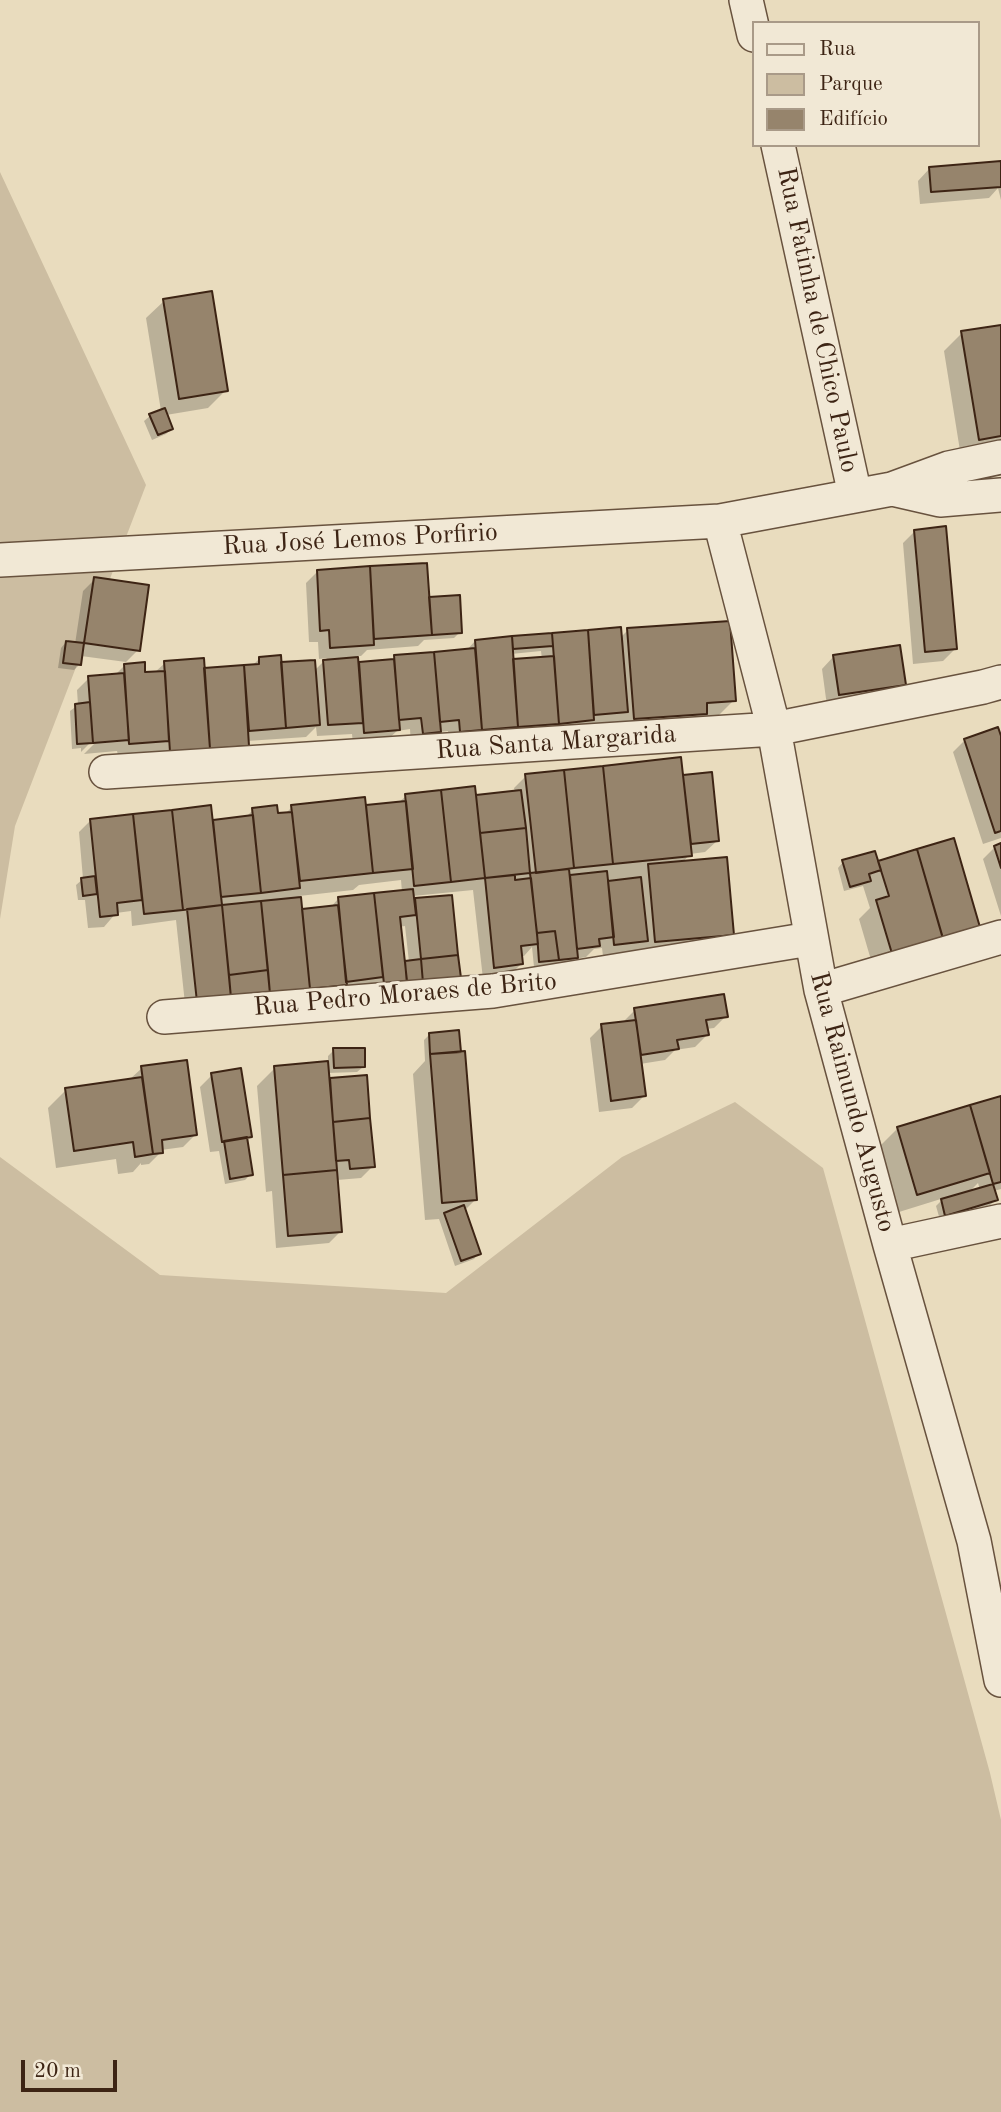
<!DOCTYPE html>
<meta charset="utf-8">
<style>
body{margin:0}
#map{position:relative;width:1001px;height:2112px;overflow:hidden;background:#e9dcbe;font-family:"Old Standard TT",serif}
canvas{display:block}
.legend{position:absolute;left:752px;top:21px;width:228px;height:126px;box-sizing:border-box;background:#f1e8d5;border:2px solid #a99a88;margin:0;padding:9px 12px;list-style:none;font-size:21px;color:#3d2414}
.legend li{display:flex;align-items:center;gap:14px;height:35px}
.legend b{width:35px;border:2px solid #a99a88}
.scale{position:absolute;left:21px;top:2060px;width:96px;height:32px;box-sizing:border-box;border:4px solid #3d2414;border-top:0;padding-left:9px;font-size:21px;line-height:24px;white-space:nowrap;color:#3d2414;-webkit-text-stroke:5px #f1e8d5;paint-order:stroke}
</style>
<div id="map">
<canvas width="1001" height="2112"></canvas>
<ul class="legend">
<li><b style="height:9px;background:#f1e8d5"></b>Rua</li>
<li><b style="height:19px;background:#ccbda1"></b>Parque</li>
<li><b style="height:19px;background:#96846c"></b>Edifício</li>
</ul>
<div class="scale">20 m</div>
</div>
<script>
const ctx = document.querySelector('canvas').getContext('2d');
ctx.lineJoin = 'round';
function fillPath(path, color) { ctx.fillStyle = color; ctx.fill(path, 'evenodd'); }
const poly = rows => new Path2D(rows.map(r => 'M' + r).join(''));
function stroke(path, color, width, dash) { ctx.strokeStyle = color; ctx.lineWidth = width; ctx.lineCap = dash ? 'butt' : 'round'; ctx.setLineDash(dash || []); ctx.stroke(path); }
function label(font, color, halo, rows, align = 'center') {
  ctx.font = font + ' "Old Standard TT",serif'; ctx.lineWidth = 6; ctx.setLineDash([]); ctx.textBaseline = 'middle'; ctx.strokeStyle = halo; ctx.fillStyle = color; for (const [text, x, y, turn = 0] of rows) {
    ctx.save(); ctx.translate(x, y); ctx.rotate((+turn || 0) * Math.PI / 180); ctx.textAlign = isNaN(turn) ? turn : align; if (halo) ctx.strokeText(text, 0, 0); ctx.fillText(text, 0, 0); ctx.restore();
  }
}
const green = poly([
 [0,172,146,485,15,826,0,919],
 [735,1102,823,1168,990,1773,1001,1820,1001,2112,0,2112,0,1157,160,1275,446,1293,622,1157]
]);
const shadow = poly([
 [1001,163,1001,200,998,188,989,198,920,204,918,181,930,168],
 [164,301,226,390,208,408,166,415,171,429,166,434,152,440,144,421,150,416,161,411,146,318],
 [1001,327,1001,450,961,457,944,351,962,333],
 [915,531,955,649,943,661,913,664,903,543],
 [426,564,428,599,460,632,454,638,424,640,418,646,367,650,361,656,356,656,357,663,391,661,395,657,466,651,475,641,620,629,620,638,628,630,734,700,716,718,449,743,448,731,439,732,427,744,411,745,410,729,397,731,386,741,353,744,352,734,317,736,316,727,306,737,247,741,248,745,235,757,159,763,158,752,118,755,117,751,84,754,100,738,98,735,81,752,81,748,72,749,70,711,78,705,77,690,89,678,114,676,124,666,143,674,154,673,165,663,203,670,252,666,260,658,314,671,327,658,319,659,318,642,309,642,306,583,318,571],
 [541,651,542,659,512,661,511,654],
 [95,579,138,650,126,662,81,656,79,665,74,670,58,668,61,648,66,642,75,644,83,591],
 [834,656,904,685,892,697,827,706,822,669],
 [965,740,1001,741,1001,838,983,844,953,752],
 [526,776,682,780,684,777,718,840,705,852,690,854,682,863,732,934,714,952,637,959,637,950,634,953,603,956,602,948,594,949,586,957,575,959,565,969,547,971,546,965,534,967,532,947,524,956,520,956,521,964,509,976,483,979,473,890,413,896,413,900,450,896,459,978,186,1013,176,920,132,926,131,911,116,913,104,927,88,928,85,900,78,900,76,885,83,879,79,832,91,820,210,807,211,822,245,818,253,810,277,815,285,814,292,807,365,807,398,803,406,796,475,797,515,793,514,788],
 [401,880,402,892,338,899,330,908,301,911,299,896,353,890,359,885],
 [405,926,409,962,403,964,399,927],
 [1001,845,1001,916,983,859,995,847],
 [843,862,877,863,970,952,878,984,859,919,870,908,863,886,844,891,838,868],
 [635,1010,726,1016,714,1028,706,1029,707,1035,695,1047,675,1050,665,1060,640,1064,644,1096,632,1108,599,1112,590,1038,602,1026,623,1022],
 [429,1035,476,1199,464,1211,479,1253,474,1259,455,1266,439,1219,425,1220,413,1074,425,1061,424,1040],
 [334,1050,363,1067,357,1072,327,1073,328,1082,330,1080,373,1166,361,1178,337,1180,341,1231,329,1243,276,1248,272,1191,266,1192,257,1086,275,1068,328,1063,328,1056],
 [142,1068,195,1135,183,1147,161,1150,161,1152,149,1164,141,1165,141,1163,133,1172,118,1174,116,1159,56,1168,48,1108,66,1090,129,1080],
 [212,1075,250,1136,246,1140,251,1174,245,1180,225,1184,219,1151,210,1152,200,1087],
 [1001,1098,1001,1189,994,1191,996,1200,990,1205,940,1220,936,1206,944,1198,899,1212,880,1146,898,1128],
 [978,1183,980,1190,968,1193]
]);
const building = poly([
 [1001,161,1001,187,931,192,929,167,1001,161],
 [212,291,228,391,179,399,163,299,212,291],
 [1001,325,1001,436,979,440,961,331,1001,325],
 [165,408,173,429,158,435,149,414,165,408],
 [946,526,957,649,925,652,914,530,946,526],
 [427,563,432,635,374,639,370,566,427,563],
 [370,566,374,645,330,648,329,630,320,631,317,570,370,566],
 [94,577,149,585,140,651,84,643,94,577],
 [460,595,462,633,432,635,429,597,460,595],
 [730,621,736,701,707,703,707,714,634,719,627,628,730,621],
 [621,627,628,712,594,715,588,630,621,627],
 [588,630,594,720,559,724,552,633,588,630],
 [552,633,553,646,513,649,512,636,552,633],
 [512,636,518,727,482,730,475,640,512,636],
 [66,641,84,643,81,665,63,663,66,641],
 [900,645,906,685,839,695,833,655,900,645],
 [475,648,482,730,460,732,459,720,440,722,434,652,475,648],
 [434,652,441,732,423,734,421,718,399,720,394,655,434,652],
 [281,655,286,728,249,731,244,665,259,664,259,657,281,655],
 [554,656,559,724,518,727,513,659,554,656],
 [358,657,363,723,328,725,323,660,358,657],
 [204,658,210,749,170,752,164,661,204,658],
 [394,659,400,730,364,733,359,662,394,659],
 [315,660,320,725,286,728,281,662,315,660],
 [145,662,145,672,165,671,169,741,129,744,124,664,145,662],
 [244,665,249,746,210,749,204,668,244,665],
 [124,673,129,740,93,743,88,676,124,673],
 [90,702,93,743,77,744,75,704,90,702],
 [998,727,1001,736,1001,831,995,833,964,739,998,727],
 [681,757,692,856,613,864,603,766,681,757],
 [603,766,613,864,574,868,564,770,603,766],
 [564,770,574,868,536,873,525,774,564,770],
 [712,772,719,841,691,844,683,775,712,772],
 [475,786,485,878,451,882,441,790,475,786],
 [441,790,451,882,414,886,405,794,441,790],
 [521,790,526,828,480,833,476,795,521,790],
 [365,797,373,873,300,881,291,805,365,797],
 [406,801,413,869,373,873,366,805,406,801],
 [211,805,222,905,183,910,172,810,211,805],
 [277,805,278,813,292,812,300,888,261,893,252,808,277,805],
 [172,810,183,910,144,914,133,814,172,810],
 [133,814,142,900,117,903,118,915,100,917,90,819,133,814],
 [253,815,261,893,221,897,213,820,253,815],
 [526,828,530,873,485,878,480,833,526,828],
 [954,838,984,941,943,939,917,849,954,838],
 [1001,843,1001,868,994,846,1001,843],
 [917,849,947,952,896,967,876,900,889,896,878,861,917,849],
 [875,851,881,870,869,874,871,881,850,887,842,860,875,851],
 [727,857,734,935,655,942,648,864,727,857],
 [569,869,578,958,559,960,555,931,537,933,530,873,569,869],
 [607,871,614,937,599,939,600,946,577,949,570,875,607,871],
 [515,875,515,880,531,878,538,944,521,946,523,964,494,968,485,878,515,875],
 [95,876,97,894,83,896,81,878,95,876],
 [641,877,648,941,614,945,608,881,641,877],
 [413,889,416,915,400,917,407,981,384,984,374,893,413,889],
 [374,893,383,977,346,982,338,897,374,893],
 [452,895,458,955,421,959,415,898,452,895],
 [301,897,310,989,270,994,261,901,301,897],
 [261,901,268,970,229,975,222,905,261,901],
 [222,905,231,998,197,1002,187,909,222,905],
 [338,905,347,985,310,989,302,909,338,905],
 [555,931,559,960,539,962,537,933,555,931],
 [458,955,461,978,423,983,421,959,458,955],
 [421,959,423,983,407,984,405,961,421,959],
 [268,970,270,994,231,998,229,975,268,970],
 [724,994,728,1017,706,1020,709,1035,677,1040,679,1049,641,1055,634,1008,724,994],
 [636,1020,646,1096,611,1101,601,1024,636,1020],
 [459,1030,461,1052,430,1054,429,1033,459,1030],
 [333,1048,365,1048,365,1067,334,1068,333,1048],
 [465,1051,477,1200,442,1203,430,1054,465,1051],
 [187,1060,197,1135,162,1140,163,1153,153,1154,141,1066,187,1060],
 [328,1061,337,1170,283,1175,274,1066,328,1061],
 [241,1068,252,1137,222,1142,211,1073,241,1068],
 [367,1075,370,1118,333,1122,330,1078,367,1075],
 [142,1077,153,1154,135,1157,133,1142,74,1151,65,1088,142,1077],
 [1001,1096,1001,1182,993,1184,970,1105,1001,1096],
 [970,1105,990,1173,917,1195,897,1127,970,1105],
 [370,1118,375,1167,350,1169,349,1160,336,1161,333,1122,370,1118],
 [247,1137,253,1175,230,1179,224,1141,247,1137],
 [337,1170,342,1232,288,1236,283,1175,337,1170],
 [993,1184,998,1200,945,1216,941,1199,993,1184],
 [464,1205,481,1254,461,1261,444,1213,464,1205]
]);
const street = poly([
 [746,0,754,35],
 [778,145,855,495],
 [892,489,940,500,1001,495],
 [720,521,774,729,821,990,890,1245,974,1541,1001,1680],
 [0,560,720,521,892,489,949,468,1001,457],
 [106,772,774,729,983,687,1001,682],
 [821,990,1001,937],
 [164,1017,493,991,810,939],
 [890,1245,1001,1221]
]);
const streetNames = [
 ["Rua Fatinha de Chico Paulo",817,320,78],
 ["Rua José Lemos Porfirio",360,540,-3],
 ["Rua Santa Margarida",556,743,-4],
 ["Rua Pedro Moraes de Brito",405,995,-5],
 ["Rua Raimundo Augusto",852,1102,75]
];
fillPath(green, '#ccbda1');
fillPath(shadow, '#0003');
fillPath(building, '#96846c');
stroke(building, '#3d2414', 2);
stroke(street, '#68523e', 36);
stroke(street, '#f1e8d5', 33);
label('26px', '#3d2414', '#f1e8d5', streetNames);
</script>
